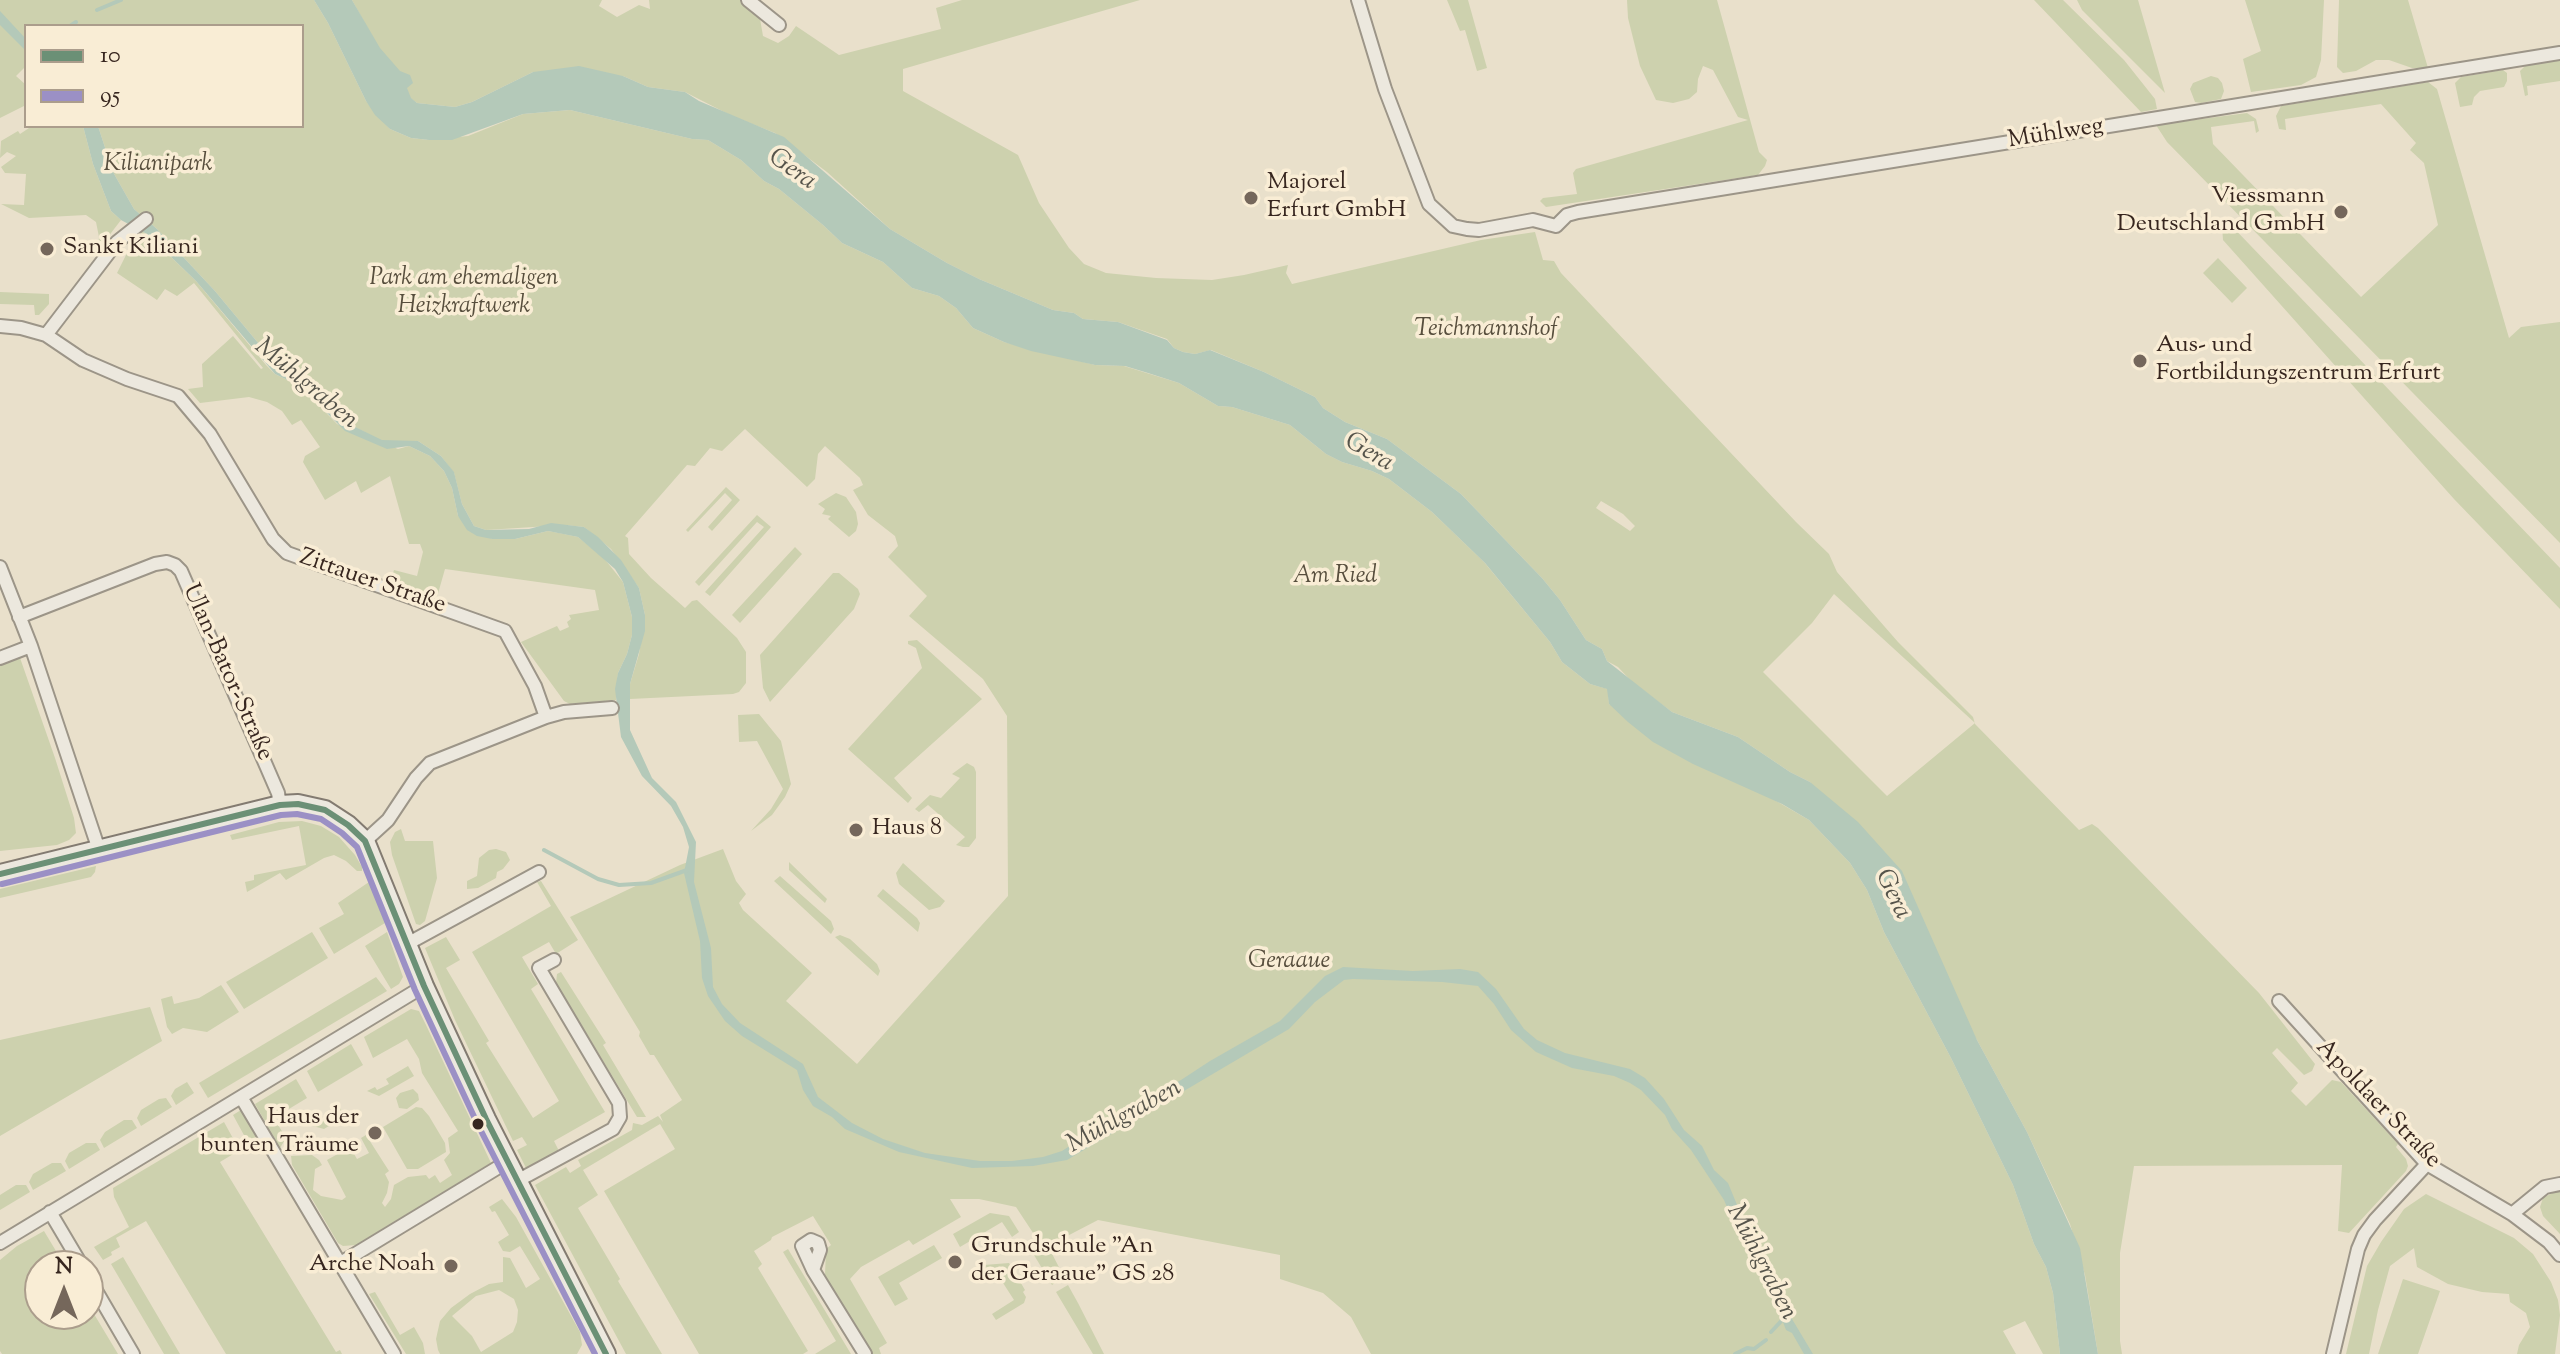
<!DOCTYPE html>
<meta charset="utf-8">
<style>
body{margin:0}
#map{position:relative;width:2560px;height:1354px;overflow:hidden;background:#e9e0cb;font-family:"Sorts Mill Goudy",serif}
canvas{display:block}
.legend{position:absolute;left:24px;top:24px;width:280px;height:104px;box-sizing:border-box;background:#f9edd5;border:2px solid #ab9d8c;margin:0;padding:10px 14px;list-style:none;font-size:24px;color:#37261f}
.legend li{display:flex;align-items:center;gap:16px;height:40px}
.legend b{width:40px;border:2px solid #ab9d8c}
.north{position:absolute;left:24px;top:1250px;width:80px;height:80px;box-sizing:border-box;background:#f9edd5;border:2px solid #ab9d8c;border-radius:50%;rotate:0deg;font-size:22px;font-weight:700;line-height:32px;text-align:center;color:#37261f}
.north::after{content:'';display:block;margin:auto;width:28px;height:36px;background:#75675b;clip-path:polygon(50% 0,100% 100%,50% 72%,0 100%)}
</style>
<div id="map">
<canvas width="2560" height="1354"></canvas>
<ul class="legend">
<li><b style="height:10px;background:#6b9076"></b>10</li>
<li><b style="height:10px;background:#9b90c5"></b>95</li>
</ul>
<div class="north">N</div>
</div>
<script>
const ctx = document.querySelector('canvas').getContext('2d');
ctx.lineJoin = 'round';
function fillPath(path, color) { ctx.fillStyle = color; ctx.fill(path, 'evenodd'); }
const poly = rows => new Path2D(rows.map(r => 'M' + r).join(''));
function stroke(path, color, width, dash) { ctx.strokeStyle = color; ctx.lineWidth = width; ctx.lineCap = dash ? 'butt' : 'round'; ctx.setLineDash(dash || []); ctx.stroke(path); }
function label(font, color, halo, rows, align = 'center') {
  ctx.font = font + ' "Sorts Mill Goudy",serif'; ctx.lineWidth = 7; ctx.setLineDash([]); ctx.textBaseline = 'middle'; ctx.strokeStyle = halo; ctx.fillStyle = color; for (const [text, x, y, turn = 0] of rows) {
    ctx.save(); ctx.translate(x, y); ctx.rotate((+turn || 0) * Math.PI / 180); ctx.textAlign = isNaN(turn) ? turn : align; if (halo) ctx.strokeText(text, 0, 0); ctx.fillText(text, 0, 0); ctx.restore();
  }
}
const green = poly([
 [0,0,314,0,328,23,366,101,390,129,411,138,429,140,468,136,523,114,570,110,692,139,708,140,741,160,764,181,779,189,823,225,842,243,883,262,912,288,939,296,956,308,973,328,1004,342,1095,365,1124,366,1179,383,1218,406,1232,407,1290,425,1326,454,1342,462,1372,471,1389,479,1432,512,1484,562,1550,642,1562,662,1590,684,1608,689,1609,704,1809,820,1850,863,1867,890,1884,932,1951,1058,2013,1185,2034,1244,2046,1267,2053,1293,2060,1354,2043,1354,2025,1321,2003,1331,2016,1354,1371,1354,1351,1317,1323,1293,1280,1279,1280,1255,1098,1220,1048,1246,1064,1277,1052,1285,1034,1255,1043,1248,1016,1207,979,1199,950,1199,961,1217,913,1245,909,1240,861,1267,850,1279,887,1343,879,1348,881,1354,871,1354,825,1275,826,1249,831,1245,813,1216,772,1237,771,1240,754,1251,762,1264,758,1268,808,1351,803,1354,699,1354,604,1191,675,1149,660,1124,583,1170,598,1195,578,1208,620,1279,618,1281,662,1354,626,1354,535,1185,566,1167,570,1173,581,1166,578,1160,632,1130,633,1123,642,1125,658,1116,663,1122,660,1115,682,1100,654,1055,650,1055,639,1036,640,1032,570,917,680,865,723,849,736,881,746,894,739,903,743,910,812,973,786,1001,857,1064,1008,896,1007,716,983,679,909,616,927,596,888,557,898,546,895,536,868,515,853,490,863,485,860,478,825,446,818,454,815,479,807,487,745,429,722,451,710,448,695,466,687,465,625,536,628,538,629,554,651,578,685,608,692,601,697,600,737,638,746,652,746,683,739,692,733,694,630,699,630,684,639,654,645,615,639,588,611,549,584,527,565,525,486,530,474,526,462,504,454,473,441,456,418,441,382,441,347,423,309,379,288,371,269,356,215,291,157,229,134,209,113,172,98,126,302,126,302,26,26,26,26,66,16,76,26,85,26,105,0,118],
 [352,0,602,0,599,6,617,17,639,5,650,9,649,0,741,0,759,13,763,36,778,43,789,36,796,26,839,55,941,29,936,8,962,0,1140,0,903,69,903,91,1018,155,1039,203,1069,248,1084,264,1106,273,1156,278,1212,280,1244,275,1288,265,1286,273,1292,284,1481,240,1535,232,1543,260,1554,261,1561,273,1796,522,1829,554,1837,572,1898,642,1973,717,1975,724,2079,830,2092,824,2098,828,2259,993,2315,1064,2312,1071,2304,1075,2277,1048,2272,1053,2298,1083,2291,1091,2306,1106,2332,1080,2341,1082,2398,1144,2396,1147,2406,1159,2408,1166,2406,1171,2349,1233,2338,1231,2342,1165,2134,1166,2120,1253,2120,1341,2122,1354,2098,1354,2085,1275,2070,1224,2027,1132,1977,1040,1810,782,1790,772,1738,737,1672,712,1633,683,1618,667,1607,661,1602,649,1586,640,1560,600,1542,578,1461,494,1387,439,1345,422,1323,408,1315,397,1264,372,1211,350,1195,354,1183,352,1174,348,1167,339,1118,322,1083,319,1074,313,1053,310,979,279,947,263,890,229,827,172,775,133,732,116,685,92,648,87,623,76,533,72,472,102,455,107,417,103,403,93],
 [1601,501,1623,514,1635,526,1630,531,1596,508],
 [1834,594,1975,723,1887,796,1763,672,1812,623],
 [1447,0,1468,0,1487,68,1477,71,1465,30,1460,31],
 [1627,0,1717,0,1759,152,1767,160,1765,166,1758,175,1546,207,1540,201,1543,198,1577,194,1573,173,1576,169,1748,120,1738,117,1713,70,1703,66,1698,79,1697,92,1689,99,1673,103,1656,100,1640,66,1628,18],
 [2034,0,2063,0,2124,60,2155,99,2157,109,2141,112],
 [2077,0,2138,0,2165,93,2082,10],
 [2245,0,2324,0,2321,60,2316,77,2301,85,2251,92,2243,59,2261,51],
 [2339,0,2408,0,2428,68,2412,68,2389,60,2376,60,2356,71,2343,73,2337,67],
 [2560,60,2560,81,2527,86,2528,95,2525,96,2520,71,2526,65],
 [2503,70,2507,73,2507,81,2504,87,2480,91,2474,97,2472,105,2460,107,2455,83,2461,77],
 [2211,76,2218,78,2222,83,2224,91,2221,99,2201,103,2195,102,2190,89,2193,83],
 [2428,82,2437,89,2509,338,2521,327,2560,322,2560,543,2167,142,2156,125,2247,113,2256,119,2259,131,2256,133,2254,121,2211,127,2213,144,2361,297,2438,225,2424,163,2410,150,2416,143,2381,104,2285,119,2286,130,2279,129,2276,116,2281,106],
 [32,126,83,126,93,164,111,211,121,220,98,250,99,237,96,222,86,215,29,218,1,204,24,205,26,174,5,173,1,167,16,156,7,152,0,158,1,141,18,131,20,134],
 [2226,220,2560,568,2560,609,2454,499,2223,240,2222,225],
 [141,231,147,234,196,281,266,365,275,374,300,386,337,424,398,449,409,446,430,456,444,471,452,488,458,516,492,539,515,539,548,531,559,533,578,537,603,557,623,582,632,617,632,635,627,654,618,673,616,700,570,704,564,701,521,642,557,626,560,631,569,627,567,622,571,619,569,615,599,610,595,590,445,569,437,597,390,582,394,570,417,576,423,552,420,544,409,544,390,476,361,493,356,481,325,500,303,462,305,456,320,447,301,420,292,425,282,411,267,402,249,397,200,403,188,389,203,387,202,364,233,336,261,369,263,368,194,283,177,296,165,289,157,300,117,273,136,235],
 [2218,258,2247,288,2232,303,2203,273],
 [0,292,49,294,49,304,39,315,35,315,34,305,0,304],
 [726,487,740,500,712,531,708,527,732,500,725,493,688,532,686,530],
 [836,493,846,497,856,512,858,524,856,531,849,537,828,519,831,516,822,514,825,509,818,504],
 [757,515,771,527,710,596,705,592,764,527,757,522,699,586,695,582],
 [795,547,802,554,740,623,732,615],
 [833,573,839,573,858,589,860,594,854,609,770,702,763,688,760,655],
 [917,640,982,699,894,778,912,798,908,803,848,749,922,668,916,648,908,644,908,641],
 [19,655,55,758,74,818,76,833,69,840,57,845,0,851,0,663],
 [759,714,781,741,791,784,785,797,772,815,751,831,771,809,783,789,757,741,739,742,738,715],
 [967,763,974,767,976,772,976,838,969,847,963,847,956,845,965,837,928,805,919,812,915,809,930,795,941,798,960,778,952,774],
 [302,821,321,826,339,837,355,855,362,867,362,871,357,871,346,861,334,855,324,858,286,880,280,873,247,892,245,882,254,880,254,875,306,865,299,826,232,840,230,835,279,822],
 [401,829,405,841,433,841,437,878,425,921,420,925,416,924,392,855,390,842,395,832],
 [496,849,506,852,510,860,503,869,497,872,496,878,478,888,467,889,467,881,477,876,479,858,489,850],
 [789,862,827,899,825,903,789,870],
 [903,863,945,901,940,907,929,910,899,884,896,873],
 [96,866,95,872,91,877,0,898,0,889],
 [780,876,831,921,834,929,831,934,774,881],
 [541,881,578,940,556,954,549,942,522,957,538,984,531,989,605,1112,554,1141,559,1151,526,1168,517,1150,527,1145,522,1137,513,1141,455,1020,425,948,446,937,460,960,446,968,489,1041,486,1043,533,1118,559,1101,472,952,551,906,537,882],
 [369,882,385,923,334,954,319,928,344,914,338,903],
 [883,889,917,918,920,923,918,932,877,896],
 [312,932,328,958,244,1009,226,982],
 [387,932,403,977,399,984,391,989,365,946],
 [840,935,850,939,877,964,880,971,878,976,835,937],
 [561,972,606,1043,603,1045,646,1117,637,1117,556,983,557,974],
 [376,977,387,991,208,1098,199,1083],
 [221,985,239,1012,207,1032,183,1028,172,1034,167,1027,161,999,172,996,174,1004,199,998],
 [150,1007,162,1041,0,1136,0,1040],
 [411,1009,419,1011,426,1025,491,1163,356,1245,343,1246,338,1243,292,1165,291,1156,312,1155,319,1160,322,1165,315,1169,313,1190,321,1196,342,1200,346,1197,327,1160,350,1147,357,1159,369,1153,361,1138,366,1135,389,1171,385,1174,389,1182,387,1193,382,1203,385,1207,391,1199,394,1185,408,1177,426,1175,429,1179,435,1175,440,1183,452,1175,444,1160,450,1153,448,1138,458,1131,422,1073,419,1059,407,1039,373,1058,364,1037],
 [351,1044,363,1065,318,1092,307,1071],
 [408,1066,414,1076,379,1096,367,1091,375,1087,377,1090,389,1084,386,1079],
 [296,1079,307,1098,274,1118,286,1138,280,1148,255,1104],
 [187,1082,194,1093,176,1105,171,1096,175,1089],
 [413,1089,418,1094,419,1100,407,1109,399,1108,396,1098,400,1093],
 [166,1098,172,1107,141,1126,137,1118,141,1110,159,1099],
 [416,1107,422,1108,429,1116,445,1143,446,1152,418,1169,407,1169,383,1127],
 [340,1108,345,1116,324,1129,309,1125,319,1118,322,1122],
 [241,1110,258,1139,220,1162,336,1352,340,1350,342,1354,226,1354,146,1221,116,1238,120,1247,111,1252,112,1255,103,1260,94,1247,129,1227,114,1197,113,1188,224,1122,235,1142,245,1137,233,1115],
 [124,1120,132,1120,137,1128,104,1148,100,1140,105,1132],
 [86,1143,96,1143,100,1150,69,1169,65,1161,69,1153],
 [52,1163,61,1163,66,1171,33,1190,29,1182,33,1174],
 [16,1185,26,1185,30,1192,0,1210,0,1195],
 [2560,1189,2560,1234,2543,1216,2540,1207,2543,1198],
 [2426,1194,2514,1238,2533,1254,2551,1282,2558,1300,2560,1315,2555,1354,2517,1354,2519,1345,2530,1327,2526,1313,2510,1302,2509,1294,2482,1292,2448,1284,2417,1267,2414,1248,2390,1266,2378,1310,2369,1354,2346,1354,2367,1266,2381,1242,2404,1209],
 [502,1199,516,1217,580,1332,582,1345,577,1354,440,1354,438,1350,436,1339,440,1321,451,1308,470,1294,489,1284,503,1282,503,1257,510,1258,526,1288,540,1279,520,1246,510,1252,503,1251,498,1242,509,1235,495,1211,492,1212,489,1207],
 [499,1290,514,1299,518,1310,517,1322,513,1332,481,1352,472,1336,452,1316,476,1296],
 [990,1213,1009,1216,1019,1232,1012,1237,1002,1222,960,1247,953,1234],
 [44,1231,65,1266,40,1266,40,1314,88,1314,88,1304,118,1354,2,1354,0,1351,0,1260,17,1246],
 [934,1245,942,1258,899,1283,908,1299,895,1306,878,1277],
 [788,1249,851,1354,815,1354,836,1341,783,1252],
 [123,1257,180,1354,164,1354,111,1264],
 [1009,1263,1025,1290,1023,1292,1026,1297,1024,1303,996,1320,992,1314,1014,1300,996,1272,983,1280,976,1269,984,1265],
 [2403,1279,2440,1291,2418,1354,2378,1354],
 [1068,1285,1078,1303,1104,1354,1093,1354,1056,1292],
 [375,1292,400,1335,414,1327,423,1343,425,1354,406,1354,369,1294]
]);
const water = poly([
 [314,0,352,0,380,48,400,71,410,75,413,83,407,88,411,98,417,103,455,107,472,102,533,72,579,66,623,76,648,87,685,92,699,101,784,137,890,229,947,263,979,279,1053,310,1074,313,1083,319,1118,322,1167,340,1174,348,1183,352,1195,354,1210,350,1264,372,1315,397,1323,408,1345,422,1387,439,1461,494,1542,578,1560,600,1586,640,1602,649,1607,661,1672,712,1738,737,1790,772,1810,782,1858,822,1902,871,1977,1040,2027,1132,2080,1248,2098,1354,2060,1354,2053,1293,2046,1267,2034,1244,2013,1185,1951,1058,1884,932,1867,890,1850,863,1809,820,1782,804,1693,764,1653,742,1628,722,1609,704,1607,689,1590,684,1562,662,1550,642,1485,563,1432,512,1389,479,1372,471,1342,462,1326,454,1290,425,1232,407,1218,406,1179,383,1148,373,1125,366,1095,365,1031,351,1004,342,973,328,956,308,939,296,912,288,883,262,842,243,823,225,779,189,764,181,741,160,708,140,692,139,570,110,523,114,452,140,429,140,411,138,390,129,375,115,366,101,328,23],
 [0,11,26,39,26,51,0,25],
 [83,126,98,126,113,172,134,209,157,229,215,291,269,356,288,371,309,379,347,423,382,440,418,441,441,456,454,472,462,504,474,526,486,530,529,529,551,523,584,527,598,537,621,560,639,588,645,615,645,631,630,684,630,730,652,778,676,802,696,842,694,882,711,948,713,987,722,1004,740,1023,803,1064,818,1097,852,1123,883,1139,925,1153,980,1161,1012,1161,1043,1157,1062,1151,1117,1115,1181,1080,1210,1061,1280,1021,1325,976,1343,967,1413,971,1460,969,1478,972,1496,989,1524,1029,1537,1040,1565,1053,1630,1069,1645,1078,1664,1099,1684,1130,1702,1146,1714,1170,1728,1183,1754,1246,1780,1299,1813,1354,1804,1354,1792,1333,1786,1330,1776,1304,1739,1235,1724,1200,1691,1150,1672,1129,1665,1115,1641,1090,1630,1083,1614,1076,1572,1068,1536,1052,1511,1030,1494,1004,1478,986,1442,982,1353,979,1344,980,1315,1002,1289,1029,1067,1160,1033,1166,972,1168,899,1152,845,1129,832,1117,813,1106,803,1090,797,1070,742,1036,725,1021,708,996,702,978,700,941,684,873,689,847,683,827,671,806,642,776,621,737,615,689,618,673,627,654,632,635,632,617,623,582,615,569,578,537,548,531,515,539,492,539,477,536,467,530,458,516,452,488,444,471,430,456,409,446,387,449,345,431,300,386,275,374,196,281,169,255,147,234,121,220,111,211,93,164]
]);
const stream = poly([
 [97,10,121,0],
 [70,26,76,22],
 [544,850,598,879,619,885,651,883,687,870],
 [1771,1332,1785,1317],
 [1735,1354,1747,1348,1754,1349,1766,1340]
]);
const street = poly([
 [748,0,779,25],
 [1358,0,1385,89,1429,204,1453,226,1467,229,1479,230,1533,220,1556,226,1567,215,1578,212,2560,53],
 [0,326,21,328,46,335,83,360,127,379,178,396,210,434,273,539,287,553,505,631,535,686,546,717],
 [46,335,117,242,146,219],
 [0,567,31,646,99,850],
 [19,617,155,564,167,562,175,565,181,571,265,763,278,793,280,805],
 [0,658,31,646],
 [365,841,388,820,416,778,430,763,546,717,564,712,612,708],
 [407,944,539,872],
 [2279,1001,2427,1164,2512,1214,2549,1242,2560,1255],
 [241,1097,394,1354],
 [517,1181,613,1129,620,1117,619,1103,539,968,554,960],
 [50,1212,82,1266],
 [2512,1214,2545,1187,2560,1184],
 [0,1243,424,986],
 [339,1264,507,1162],
 [813,1270,820,1250,818,1243,811,1240,802,1246,813,1270,865,1354],
 [88,1277,133,1354],
 [2333,1354,2358,1249,2364,1235,2375,1220,2427,1164]
]);
const secondary = poly([
 [0,874,280,805,298,804,325,810,348,825,365,841,424,986,486,1119,606,1354]
]);
const bus1 = poly([
 [0,874,280,805,298,804,325,810,348,825,365,841,424,986,486,1119,606,1354]
]);
const bus2 = poly([
 [2,884,281,815,297,814,321,819,342,833,357,847,415,990,477,1123,595,1354]
]);
const markers = [
 [1251,198,8,"#75675b"],
 [2341,212,8,"#75675b"],
 [47,249,8,"#75675b"],
 [2140,361,8,"#75675b"],
 [856,830,8,"#75675b"],
 [478,1124,7,"#37261f"],
 [375,1133,8,"#75675b"],
 [955,1262,8,"#75675b"],
 [451,1266,8,"#75675b"]
];
const streetNames = [
 ["Mühlweg",2056,135,-9],
 ["Zittauer Straße",372,583,19],
 ["Ulan-Bator-Straße",226,673,66],
 ["Apoldaer Straße",2377,1105,46]
];
const parkNames = [
 ["Kilianipark",158,166],
 ["Park am ehemaligen",464,280],
 ["Heizkraftwerk",464,308],
 ["Teichmannshof",1486,331],
 ["Am Ried",1335,578],
 ["Geraaue",1289,963]
];
const poiNames = [
 ["Majorel",1267,184],
 ["Erfurt GmbH",1267,212],
 ["Viessmann",2325,198,"right"],
 ["Deutschland GmbH",2325,226,"right"],
 ["Sankt Kiliani",63,249],
 ["Aus- und",2156,347],
 ["Fortbildungszentrum Erfurt",2156,375],
 ["Haus 8",872,830],
 ["Haus der",359,1119,"right"],
 ["bunten Träume",359,1147,"right"],
 ["Grundschule \"An",971,1248],
 ["der Geraaue\" GS 28",971,1276],
 ["Arche Noah",435,1266,"right"]
];
const waterNames = [
 ["Gera",791,171,35],
 ["Mühlgraben",305,385,40],
 ["Gera",1368,454,30],
 ["Gera",1891,895,64],
 ["Mühlgraben",1125,1118,-29],
 ["Mühlgraben",1760,1263,63]
];
fillPath(green, '#cdd1ae');
fillPath(water, '#b4c9b9');
stroke(stream, '#b4c9b9', 4);
stroke(street, '#9c9588', 16);
stroke(secondary, '#837b71', 22);
stroke(street, '#ece8de', 12);
stroke(secondary, '#ece8de', 18);
stroke(bus1, '#6b9076', 6);
stroke(bus2, '#9b90c5', 6);
for (const [x, y, r, color] of markers) { const dot = new Path2D(); dot.arc(x, y, r, 0, 2 * Math.PI); ctx.fillStyle = color; ctx.fill(dot); stroke(dot, '#f9edd5', 3); }
label('24px', '#37261f', '#f9edd5', streetNames);
label('italic 24px', '#574e3d', '#f9edd5', parkNames);
label('24px', '#37261f', '#f9edd5', poiNames, 'left');
label('italic 26px', '#56544b', '#f9edd5', waterNames);
</script>
